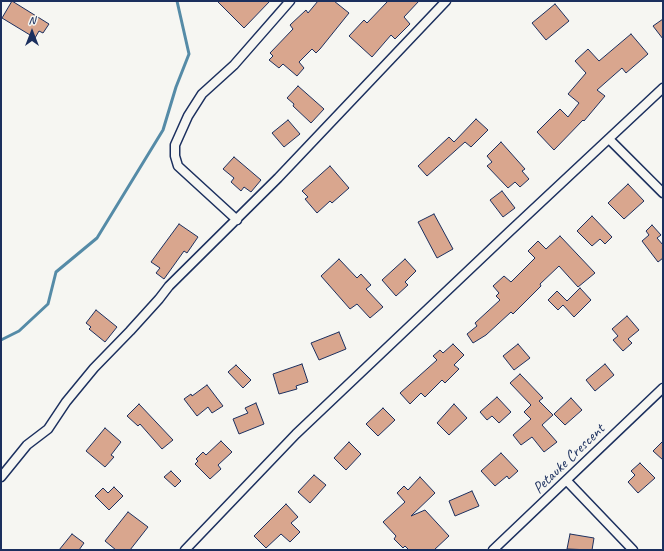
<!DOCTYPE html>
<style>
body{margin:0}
#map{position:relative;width:664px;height:551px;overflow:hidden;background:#f6f6f2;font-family:Caveat,sans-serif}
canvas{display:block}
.frame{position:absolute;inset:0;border:2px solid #1b2f5e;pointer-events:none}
.north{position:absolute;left:12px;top:12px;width:40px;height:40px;-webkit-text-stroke:3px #f6f6f2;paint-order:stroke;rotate:0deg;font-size:11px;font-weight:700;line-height:16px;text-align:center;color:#1b2f5e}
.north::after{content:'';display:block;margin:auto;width:14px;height:18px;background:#1b2f5e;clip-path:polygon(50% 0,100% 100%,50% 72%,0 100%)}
</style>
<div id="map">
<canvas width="664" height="551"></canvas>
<div class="frame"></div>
<div class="north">N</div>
</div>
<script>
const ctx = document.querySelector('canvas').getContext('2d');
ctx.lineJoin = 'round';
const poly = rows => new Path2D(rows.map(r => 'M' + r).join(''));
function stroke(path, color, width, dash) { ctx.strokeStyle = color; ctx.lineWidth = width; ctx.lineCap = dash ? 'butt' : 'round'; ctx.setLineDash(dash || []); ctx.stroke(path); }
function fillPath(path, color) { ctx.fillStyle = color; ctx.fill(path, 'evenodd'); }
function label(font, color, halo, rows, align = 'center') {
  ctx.font = font + ' Caveat,sans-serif'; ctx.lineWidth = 3; ctx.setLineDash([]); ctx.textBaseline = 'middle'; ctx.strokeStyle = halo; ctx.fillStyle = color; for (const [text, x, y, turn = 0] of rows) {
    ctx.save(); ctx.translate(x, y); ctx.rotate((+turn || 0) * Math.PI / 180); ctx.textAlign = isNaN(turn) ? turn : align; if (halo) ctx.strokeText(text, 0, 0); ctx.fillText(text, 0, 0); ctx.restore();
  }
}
const stream = poly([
 [1,340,19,331,48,304,56,272,97,238,163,130,176,87,189,54,177,1]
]);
const building = poly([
 [12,1,49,24,43,33,39,31,35,38,2,18,12,1],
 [217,1,270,1,244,28,217,1],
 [318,1,334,1,349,13,320,49,316,53,312,49,299,62,304,68,297,76,283,64,279,68,269,60,273,56,270,53,293,29,290,25,306,10,308,13,318,1],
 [388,1,419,1,404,17,410,24,395,39,391,35,372,57,349,36,364,20,367,23,388,1],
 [555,4,569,21,546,40,532,23,555,4],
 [663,19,663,39,653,26,663,19],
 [631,34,648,54,626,73,622,68,597,90,605,96,584,121,583,120,554,150,537,132,560,109,568,117,579,103,568,94,586,73,575,61,588,49,599,61,631,34],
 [298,86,324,109,311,123,293,106,294,104,287,98,298,86],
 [476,119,488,130,471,147,465,142,427,176,418,166,449,137,454,142,476,119],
 [288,120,300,134,284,147,272,133,288,120],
 [501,142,525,169,522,171,529,179,520,187,515,182,508,188,487,166,492,162,487,156,501,142],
 [234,157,261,180,251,192,244,187,241,191,231,182,234,178,223,169,234,157],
 [330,166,349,188,332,203,330,201,317,213,305,199,308,197,302,191,330,166],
 [628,184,644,201,624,219,608,203,628,184],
 [502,191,515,208,503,217,490,200,502,191],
 [434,214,453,249,437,258,418,222,434,214],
 [592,216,612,237,605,244,600,239,592,246,577,231,592,216],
 [179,224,198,237,187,253,184,251,164,279,156,273,160,268,151,262,179,224],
 [652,225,661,235,657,238,663,245,663,258,658,262,642,241,649,235,646,231,652,225],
 [560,236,595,273,578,287,559,266,540,284,541,286,513,314,511,312,486,335,473,343,467,334,477,326,475,323,500,300,496,296,499,293,493,286,504,276,511,282,535,258,528,251,538,241,546,249,560,236],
 [339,259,357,278,361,274,371,285,366,289,383,307,370,318,357,304,350,309,321,276,339,259],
 [405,259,416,271,405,282,408,285,396,296,382,280,405,259],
 [580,288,591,300,574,317,563,305,558,310,548,300,557,291,567,301,580,288],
 [96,310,117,327,105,342,89,329,91,327,86,323,96,310],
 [627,316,639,330,628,339,632,343,623,351,613,340,618,336,612,329,627,316],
 [339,332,346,349,319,360,311,343,339,332],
 [453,344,464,355,454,365,459,369,445,383,442,380,425,397,421,393,410,404,400,393,437,360,433,356,440,350,443,353,453,344],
 [518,344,530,358,514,370,503,356,518,344],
 [302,364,308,382,296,386,297,389,279,394,273,374,302,364],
 [605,364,614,375,595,391,586,380,605,364],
 [236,365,251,380,243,388,228,372,236,365],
 [520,374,543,398,539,401,553,415,542,425,557,442,544,452,532,437,521,445,513,435,531,419,524,412,531,405,510,383,520,374],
 [207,385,223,406,212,413,208,407,197,416,184,399,191,394,192,396,207,385],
 [497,397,511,412,499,423,492,416,487,420,480,412,497,397],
 [571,398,582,410,565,425,554,414,571,398],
 [256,403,264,424,239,434,233,419,248,413,245,408,256,403],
 [139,404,173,440,162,449,140,424,138,426,127,416,139,404],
 [454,404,467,418,449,435,437,423,454,404],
 [383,408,395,420,378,436,366,424,383,408],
 [105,428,121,442,111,455,114,457,105,467,86,451,105,428],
 [221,441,232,452,218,465,221,469,210,479,195,464,198,461,196,459,203,452,206,455,221,441],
 [663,441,663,460,653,451,663,441],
 [349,442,361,454,346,470,334,458,349,442],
 [501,453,518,471,509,479,507,476,495,486,481,471,501,453],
 [640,463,655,478,638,493,628,482,635,475,631,471,640,463],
 [171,471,181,481,175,487,164,477,171,471],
 [314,475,326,485,310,503,298,492,314,475],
 [420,477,435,493,411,516,425,510,449,536,434,550,409,550,405,546,403,548,394,539,396,536,383,522,405,502,397,493,404,486,408,490,420,477],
 [114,487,123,496,109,510,95,496,103,488,108,493,114,487],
 [472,491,479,506,455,516,449,501,472,491],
 [286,504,298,517,291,523,300,532,290,542,281,534,266,548,254,536,286,504],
 [128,512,148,527,130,550,116,550,105,541,128,512],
 [72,534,84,543,79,550,59,550,72,534],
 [570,534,594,538,592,550,567,549,570,534]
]);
const minor = poly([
 [609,139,663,193],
 [237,220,178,166,175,156,175,145,188,116,202,94,234,65,290,1],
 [1,477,27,445,48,429,66,402,94,368,130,331,159,299,169,286,278,178,446,1],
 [567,481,633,550],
 [185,550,296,434,508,233,663,88],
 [493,550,663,388]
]);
const streetNames = [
 ["Petauke Crescent",569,459,-44]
];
stroke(stream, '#558ba7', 3);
fillPath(building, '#d9a68e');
stroke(building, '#1b2f5e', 1);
stroke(minor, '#1b2f5e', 11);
stroke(minor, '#f6f6f2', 8);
label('16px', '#1b2f5e', '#f6f6f2', streetNames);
</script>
